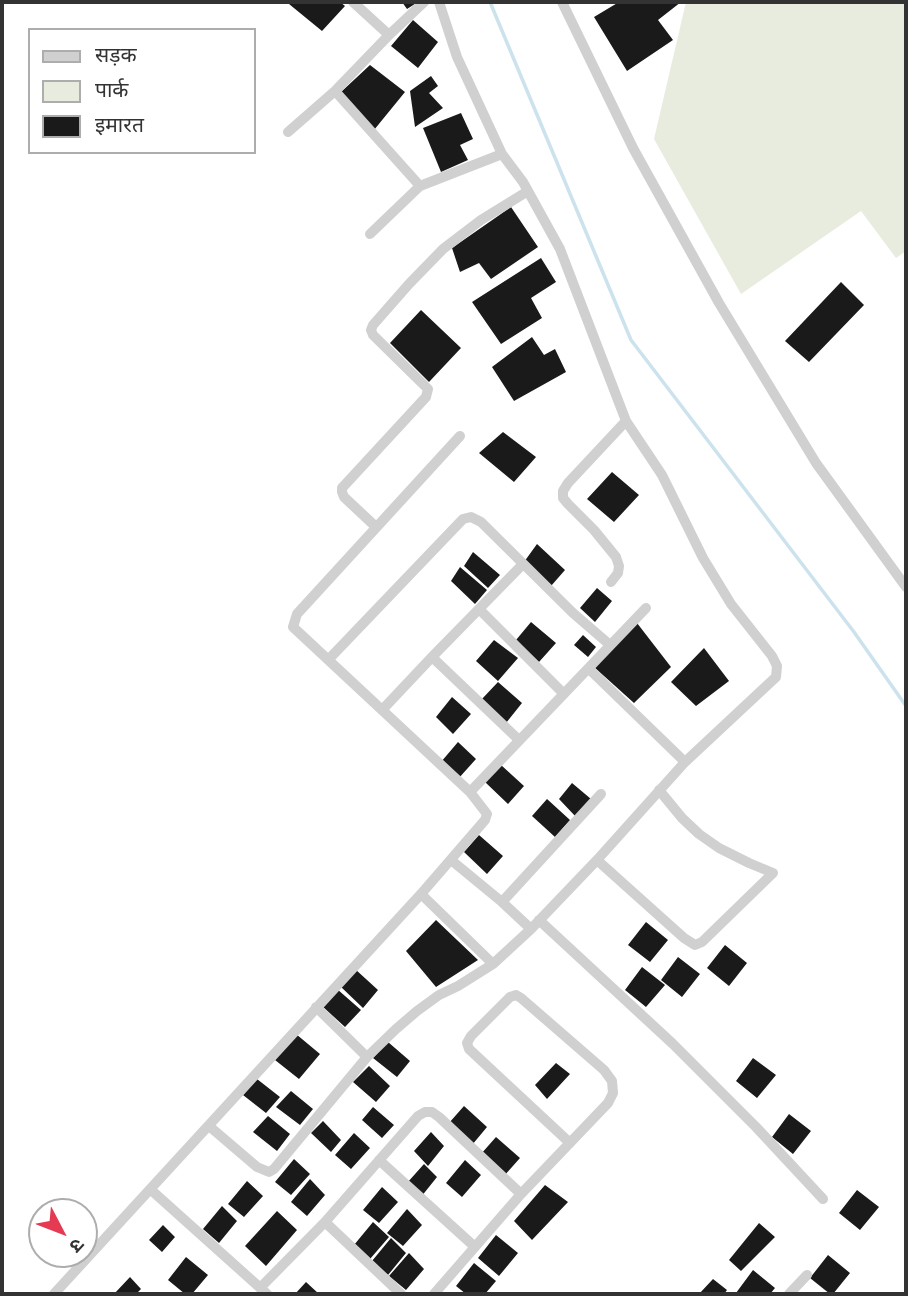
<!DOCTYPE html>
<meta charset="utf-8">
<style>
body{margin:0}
#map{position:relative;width:908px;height:1296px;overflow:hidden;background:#fff;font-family:"DejaVu Sans","Noto Sans Devanagari",sans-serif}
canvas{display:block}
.frame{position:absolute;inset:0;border:4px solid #333;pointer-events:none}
.legend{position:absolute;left:28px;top:28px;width:228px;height:126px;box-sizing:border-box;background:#fff;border:2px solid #adadad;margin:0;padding:9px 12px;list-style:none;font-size:21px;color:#333}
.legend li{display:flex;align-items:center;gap:14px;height:35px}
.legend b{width:35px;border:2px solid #adadad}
.north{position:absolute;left:28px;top:1198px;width:70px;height:70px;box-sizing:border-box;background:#fff;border:2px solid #adadad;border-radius:50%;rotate:132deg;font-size:19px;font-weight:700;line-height:28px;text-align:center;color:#333}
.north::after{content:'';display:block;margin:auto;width:24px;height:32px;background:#e53a51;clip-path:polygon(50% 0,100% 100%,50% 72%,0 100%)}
</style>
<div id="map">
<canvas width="908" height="1296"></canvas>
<div class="frame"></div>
<ul class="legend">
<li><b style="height:9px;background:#d0d0d0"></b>सड़क</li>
<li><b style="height:19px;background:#e7ecdf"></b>पार्क</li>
<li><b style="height:19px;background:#1a1a1a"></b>इमारत</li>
</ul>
<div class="north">उ</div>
</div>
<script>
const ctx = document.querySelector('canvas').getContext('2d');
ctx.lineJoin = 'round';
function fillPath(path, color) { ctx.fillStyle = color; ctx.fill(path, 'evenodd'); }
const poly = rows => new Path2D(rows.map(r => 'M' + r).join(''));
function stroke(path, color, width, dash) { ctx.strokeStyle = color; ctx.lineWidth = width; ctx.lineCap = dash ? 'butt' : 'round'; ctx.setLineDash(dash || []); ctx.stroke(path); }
const green = poly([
 [686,2,906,2,906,251,896,258,861,211,741,294,654,139]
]);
const stream = poly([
 [490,2,631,340,854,632,906,706]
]);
const building = poly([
 [291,2,340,2,345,6,322,31,289,4],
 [402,2,418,2,407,9],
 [619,2,681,2,658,20,673,40,627,71,594,17],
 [413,20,438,42,418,68,391,46],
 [370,65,405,92,374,130,341,92],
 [431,76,438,86,429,93,443,108,415,127,410,91],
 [461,113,473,139,460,145,468,160,441,172,423,128],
 [511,207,538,247,491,279,479,263,460,272,452,248],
 [541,258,556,282,531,298,542,318,501,344,472,302],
 [841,282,864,305,809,362,785,341],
 [421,310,461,348,429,382,390,343],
 [532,337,544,355,555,349,566,372,514,401,492,367],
 [503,432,536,457,514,482,479,453],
 [612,472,639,495,614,522,587,499],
 [537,544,565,570,551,586,524,562],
 [473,552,500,575,488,588,464,566],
 [460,567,487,590,475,604,451,581],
 [597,588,612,601,595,622,580,608],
 [531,622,556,643,539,662,516,640],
 [637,623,671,667,634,703,594,667],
 [583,635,596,647,588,657,574,645],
 [494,640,518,658,498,681,476,661],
 [704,648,729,681,696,706,671,682],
 [498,682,522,703,506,723,481,700],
 [452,697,471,714,453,734,436,717],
 [458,742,476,759,458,779,441,762],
 [501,765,524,786,508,804,485,782],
 [572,783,591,799,576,817,559,799],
 [547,799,570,820,555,837,532,816],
 [479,835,503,856,487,874,464,852],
 [436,920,478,960,436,987,406,951],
 [646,922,668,940,650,962,628,945],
 [725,945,747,963,729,986,707,968],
 [678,957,700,974,682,997,661,980],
 [642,967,665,985,646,1007,625,990],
 [355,969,378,990,363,1008,340,986],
 [337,989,361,1010,345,1027,322,1006],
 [296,1034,320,1054,299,1079,275,1060],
 [388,1042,410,1061,397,1077,373,1058],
 [753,1058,776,1075,757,1098,736,1081],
 [556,1063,570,1074,547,1099,535,1085],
 [369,1066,390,1086,376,1102,353,1082],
 [257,1079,280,1097,266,1113,243,1095],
 [291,1091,313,1109,300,1125,276,1107],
 [464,1106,487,1127,472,1145,449,1123],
 [373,1107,394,1125,382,1138,362,1120],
 [789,1114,811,1131,793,1154,772,1137],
 [268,1116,290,1134,277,1151,253,1132],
 [323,1121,341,1140,331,1152,311,1133],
 [431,1132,444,1146,428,1166,414,1151],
 [354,1133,370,1148,351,1169,335,1155],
 [496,1137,520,1158,504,1176,481,1154],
 [294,1159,310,1174,291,1195,275,1182],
 [465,1160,481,1175,462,1197,446,1183],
 [424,1164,437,1177,421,1197,407,1183],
 [310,1179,325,1195,307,1216,291,1202],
 [247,1181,263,1196,244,1217,228,1204],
 [545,1185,568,1202,532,1240,514,1221],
 [382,1187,398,1202,379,1223,363,1210],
 [857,1190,879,1207,860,1230,839,1213],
 [222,1206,237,1221,219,1243,203,1229],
 [407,1209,422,1225,403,1246,387,1233],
 [277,1211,297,1230,266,1266,245,1246],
 [373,1222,389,1237,370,1259,354,1245],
 [759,1223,775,1237,741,1271,729,1260],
 [163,1225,175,1237,162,1252,149,1240],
 [496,1235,518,1253,499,1276,478,1258],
 [391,1238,406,1253,388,1275,372,1261],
 [409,1253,424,1269,406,1290,389,1276],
 [828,1255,850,1273,833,1294,830,1294,810,1278],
 [186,1257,208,1275,192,1294,185,1294,168,1280],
 [474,1263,496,1281,485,1294,466,1294,456,1286],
 [753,1270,775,1288,770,1294,737,1294,736,1293],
 [130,1277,141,1289,136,1294,114,1294],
 [713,1279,727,1290,724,1294,699,1294],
 [306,1282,319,1294,295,1294]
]);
const minor = poly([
 [353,2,389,35,424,2],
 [562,2,633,148,719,303,816,463,906,587],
 [335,91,420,186],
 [288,132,335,91,389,35],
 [370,234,420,186,502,154],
 [376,527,344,497,342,492,342,488,426,397,428,389,373,335,371,330,373,325,409,284,443,249,481,220,528,191],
 [611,582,618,573,619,566,616,557,594,530,568,504,563,498,563,491,568,483,626,421],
 [479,609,564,694],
 [432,657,519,740],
 [329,659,463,519,471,517,481,522,573,613,610,645],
 [589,669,685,762],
 [383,709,432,657,523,564],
 [470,792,646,608],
 [451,860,502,902,531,929],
 [597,860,684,938,695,945,702,942,773,873,749,863,719,848,699,834,682,818,659,790],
 [421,894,493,964,531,929,597,860,685,762,776,677,777,666,772,656,731,604,703,558,662,475,626,421,560,249,523,182,502,154,457,57,439,2],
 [502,902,601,794],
 [539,920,673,1044,756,1127,823,1199],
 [316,1007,367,1057],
 [209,1126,257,1167,269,1172,274,1169,367,1057,396,1029,417,1011,439,995,458,986,493,964],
 [379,1160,475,1247],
 [150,1189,267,1294],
 [325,1222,401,1294],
 [260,1288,325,1222,418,1116,425,1112,432,1112,439,1117,521,1194],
 [54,1294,421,894,485,820,487,814,470,792,293,627,297,614,460,436],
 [434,1294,521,1194,608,1103,613,1093,612,1081,604,1070,521,998,516,995,510,997,471,1036,467,1043,469,1049,570,1143],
 [789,1294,807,1275]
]);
fillPath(green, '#e7ecdf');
stroke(stream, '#cce2ec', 3.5);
fillPath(building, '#1a1a1a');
stroke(minor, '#d0d0d0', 10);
</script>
